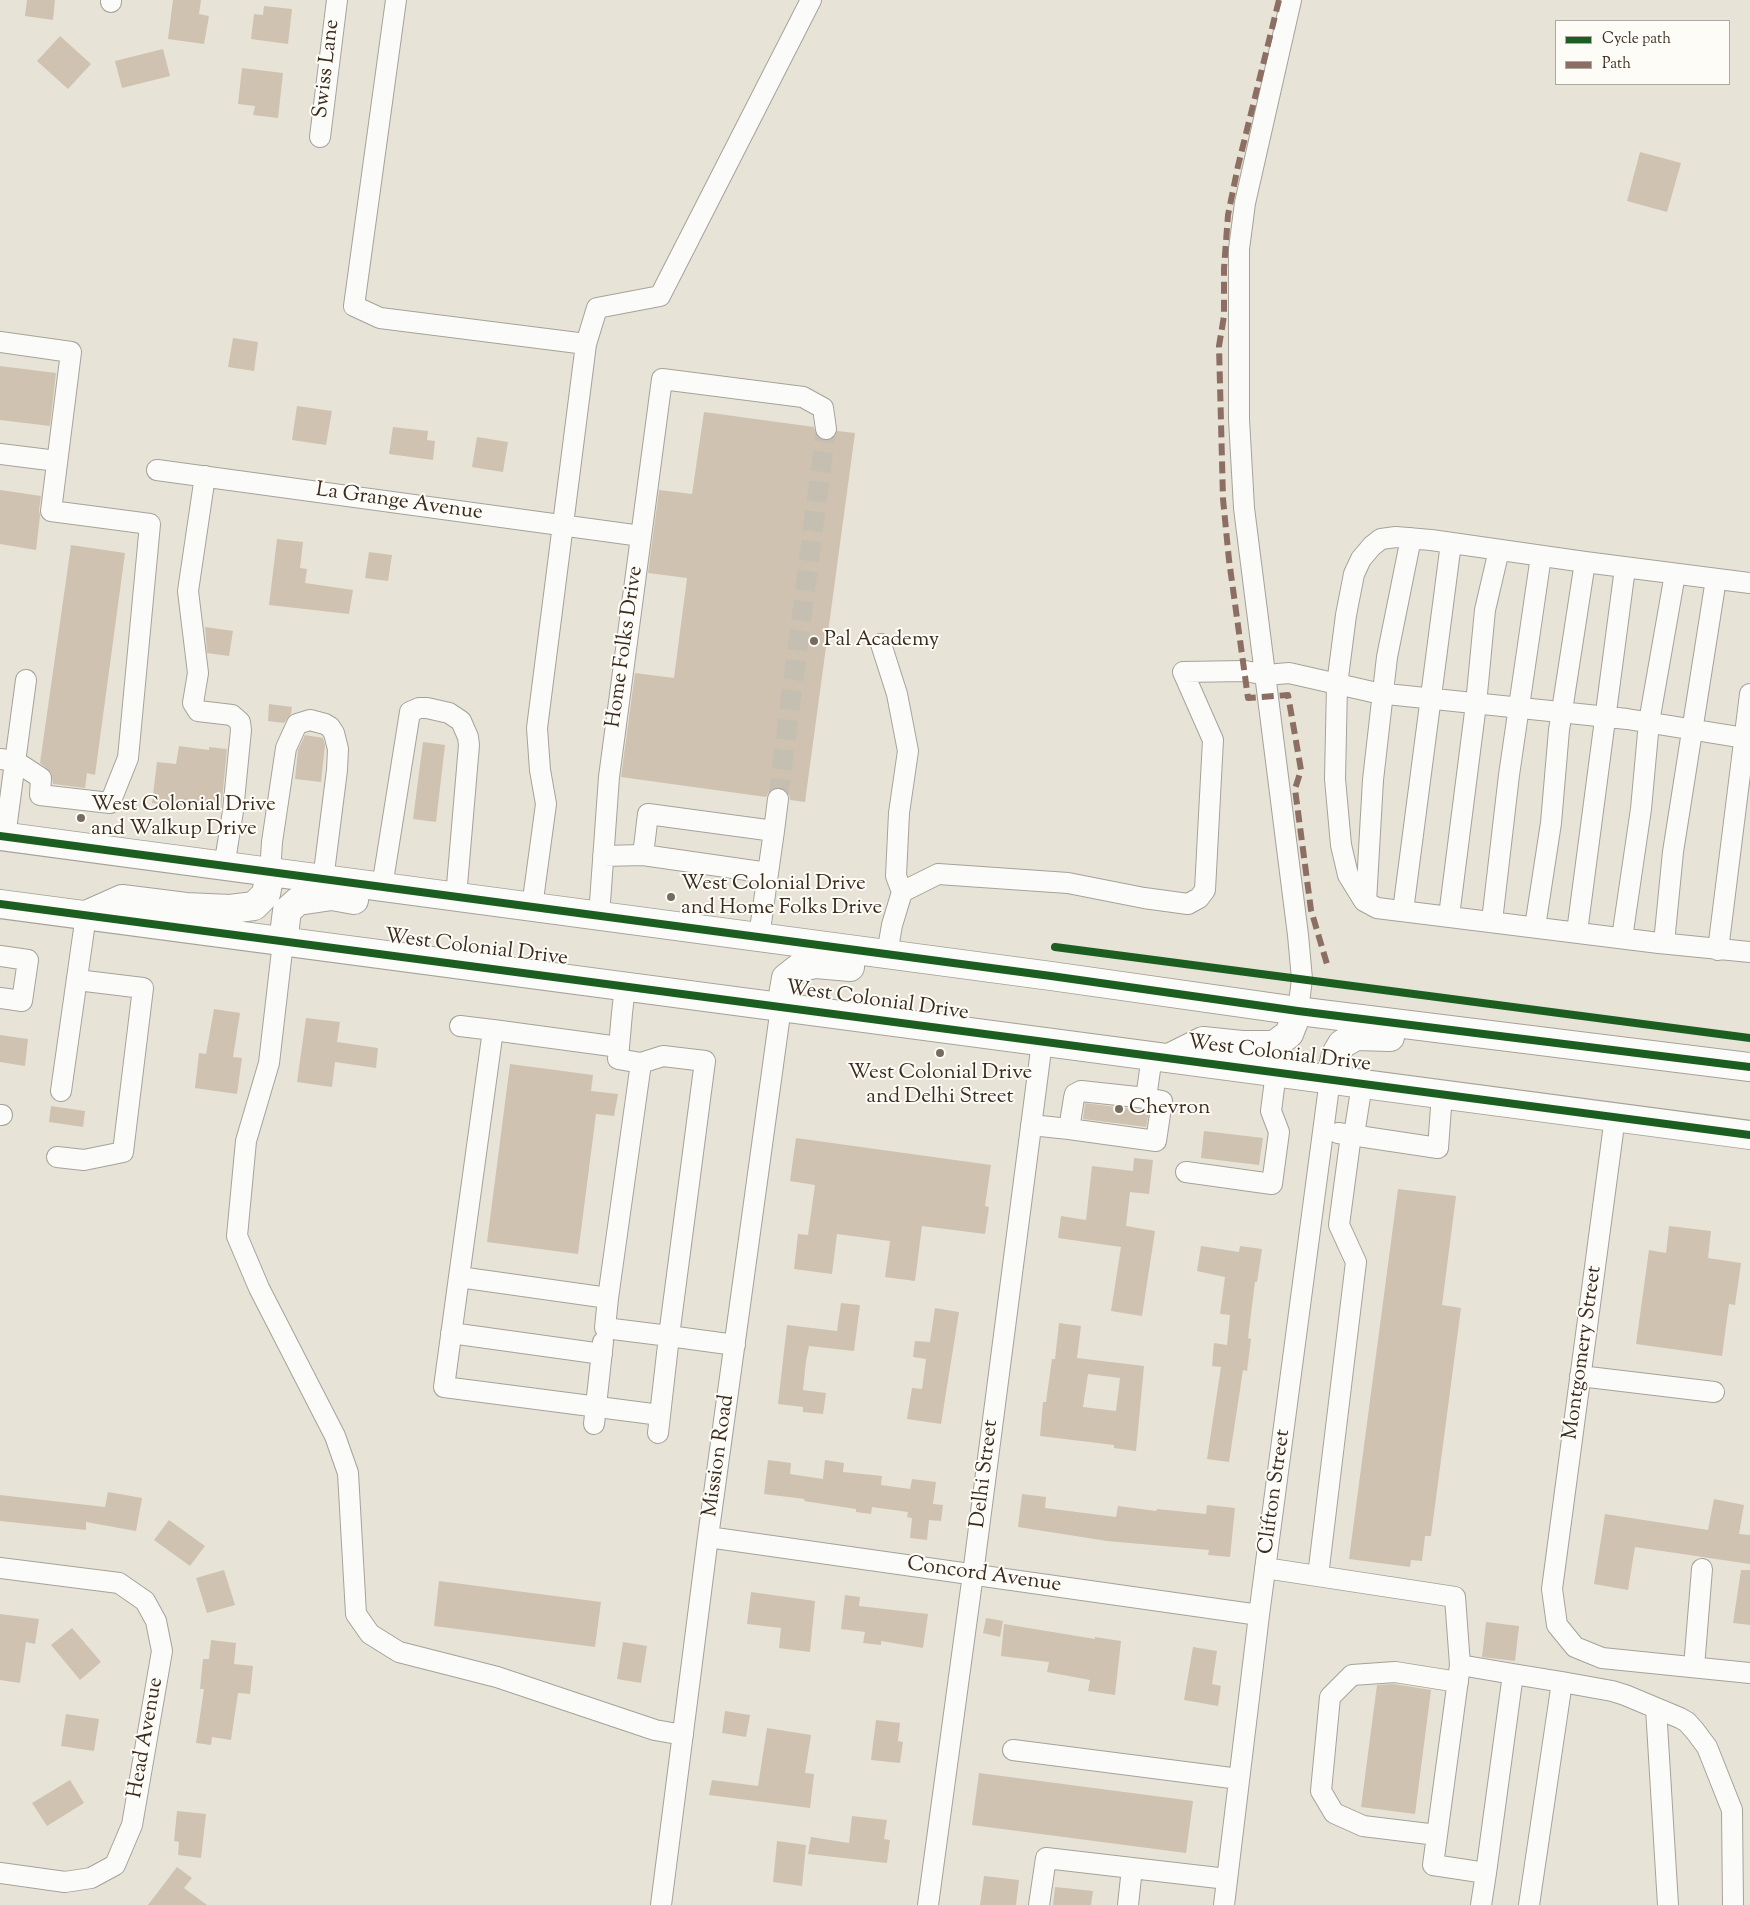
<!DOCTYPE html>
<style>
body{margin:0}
#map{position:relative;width:1750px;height:1905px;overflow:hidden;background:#e7e4d7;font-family:"Sorts Mill Goudy",serif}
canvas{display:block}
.legend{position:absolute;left:1555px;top:20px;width:175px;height:65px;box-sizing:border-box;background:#fdfcf7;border:1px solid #afa8a0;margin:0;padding:6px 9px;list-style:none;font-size:15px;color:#3b2a1e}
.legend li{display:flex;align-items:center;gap:10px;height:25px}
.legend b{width:25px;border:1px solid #afa8a0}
</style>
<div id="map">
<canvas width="1750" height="1905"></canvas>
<ul class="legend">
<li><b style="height:6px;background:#1b5e20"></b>Cycle path</li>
<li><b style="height:6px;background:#8d6e63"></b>Path</li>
</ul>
</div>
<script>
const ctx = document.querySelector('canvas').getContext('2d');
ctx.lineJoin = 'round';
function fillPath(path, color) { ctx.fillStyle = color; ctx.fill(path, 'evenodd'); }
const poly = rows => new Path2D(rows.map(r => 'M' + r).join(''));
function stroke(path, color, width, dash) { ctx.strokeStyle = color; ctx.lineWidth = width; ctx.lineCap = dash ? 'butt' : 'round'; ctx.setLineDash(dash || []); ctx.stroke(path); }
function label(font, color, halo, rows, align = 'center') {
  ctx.font = font + ' "Sorts Mill Goudy",serif'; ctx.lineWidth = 4; ctx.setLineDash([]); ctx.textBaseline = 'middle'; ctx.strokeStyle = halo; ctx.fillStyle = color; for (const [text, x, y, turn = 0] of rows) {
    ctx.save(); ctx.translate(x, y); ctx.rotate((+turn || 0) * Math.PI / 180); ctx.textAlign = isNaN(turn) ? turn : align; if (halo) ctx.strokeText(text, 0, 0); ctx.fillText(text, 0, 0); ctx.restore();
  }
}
const building = poly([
 [27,0,55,0,53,20,25,16],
 [173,0,201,0,199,14,209,16,204,44,168,39],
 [264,6,292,9,288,44,251,39,254,14,263,15],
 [60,36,91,64,68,89,37,61],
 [163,49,170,76,122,88,115,61],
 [242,68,283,73,278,118,253,115,255,106,238,104],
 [1640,152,1681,163,1667,212,1627,201],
 [233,338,258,342,254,371,228,367],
 [0,366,56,373,50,426,0,420],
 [297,406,332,411,326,445,292,440],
 [704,412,814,427,816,436,822,440,827,441,833,439,837,431,855,433,805,802,790,800,789,794,786,790,780,787,773,788,769,791,766,797,621,777,635,673,674,678,687,578,648,573,659,490,692,494],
 [393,427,428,431,427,440,435,441,433,460,389,454],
 [477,437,508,442,503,472,472,467],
 [0,490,41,496,39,510,40,516,36,550,0,544],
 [277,539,303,542,300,568,307,569,305,583,353,590,349,614,269,605],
 [71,545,125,553,95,775,87,773,85,788,53,784,51,772,40,763],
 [369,552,392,555,388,581,365,578],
 [205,627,233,631,229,656,207,653],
 [269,704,292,707,291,714,284,723,268,721],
 [305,735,323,738,325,745,321,782,295,779,298,750],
 [423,742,445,745,436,822,413,819],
 [179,746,209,750,209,747,227,749,221,811,152,803,157,762,176,764],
 [214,1009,240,1013,233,1057,242,1058,237,1094,195,1088,199,1053,206,1054],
 [306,1018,340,1022,337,1042,378,1048,376,1068,335,1062,332,1087,297,1082],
 [0,1035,28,1039,25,1066,0,1062],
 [510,1064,593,1075,591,1091,618,1094,614,1116,596,1114,578,1254,487,1242],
 [1085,1103,1149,1111,1146,1127,1083,1119],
 [51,1106,85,1111,83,1127,49,1122],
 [1204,1131,1263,1138,1259,1165,1201,1158],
 [796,1138,991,1165,985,1206,989,1207,985,1234,922,1226,915,1281,885,1277,890,1241,837,1234,832,1274,794,1269,798,1234,808,1235,815,1185,790,1181],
 [1134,1158,1153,1160,1149,1194,1130,1192,1126,1226,1155,1231,1142,1316,1111,1311,1121,1247,1058,1238,1061,1216,1086,1220,1092,1166,1133,1171],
 [1398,1189,1456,1196,1442,1305,1461,1308,1431,1536,1425,1536,1422,1561,1411,1560,1410,1567,1349,1559],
 [1669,1226,1711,1231,1708,1258,1741,1263,1735,1305,1729,1304,1722,1356,1636,1344,1649,1250,1666,1253],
 [1201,1246,1239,1252,1240,1246,1262,1249,1257,1282,1255,1282,1248,1338,1251,1339,1247,1371,1243,1370,1229,1462,1207,1459,1221,1367,1212,1366,1214,1343,1227,1345,1230,1315,1220,1314,1225,1277,1197,1271],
 [841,1303,860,1305,854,1351,809,1346,806,1361,803,1390,826,1393,823,1414,803,1412,803,1407,778,1404,787,1325,837,1331],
 [935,1308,959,1312,941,1424,907,1419,912,1388,922,1389,926,1359,913,1357,915,1341,930,1342],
 [1059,1323,1081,1326,1077,1358,1144,1366,1136,1451,1114,1448,1114,1445,1040,1436,1043,1402,1046,1402,1052,1359,1055,1359],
 [1088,1374,1120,1378,1116,1411,1083,1407],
 [768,1460,791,1463,790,1474,823,1479,825,1460,844,1463,843,1472,882,1476,881,1485,910,1489,912,1479,936,1482,933,1504,943,1505,941,1521,929,1520,927,1540,910,1538,912,1518,907,1517,908,1512,872,1507,871,1514,856,1512,856,1509,804,1501,805,1499,764,1494],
 [108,1492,142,1498,136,1531,86,1522,86,1530,0,1521,0,1495,105,1507],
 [1022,1494,1046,1497,1045,1508,1116,1517,1118,1506,1156,1511,1157,1509,1206,1514,1207,1505,1235,1508,1230,1557,1208,1555,1209,1550,1107,1541,1018,1527],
 [1714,1499,1744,1505,1739,1534,1750,1535,1750,1564,1635,1547,1628,1590,1594,1584,1605,1514,1708,1530],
 [169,1520,205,1546,190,1566,154,1540],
 [224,1570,235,1605,207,1613,196,1578],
 [1741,1570,1750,1570,1750,1625,1733,1623],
 [439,1581,601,1602,595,1647,434,1626],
 [751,1592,815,1601,810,1652,779,1648,781,1628,747,1624],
 [845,1595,860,1597,859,1606,928,1614,923,1648,881,1641,881,1645,863,1643,865,1632,841,1629],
 [0,1614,39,1619,35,1644,26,1642,20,1683,0,1680],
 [986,1618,1003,1621,1000,1637,983,1633],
 [1486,1622,1519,1626,1515,1661,1482,1657],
 [1004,1624,1095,1639,1095,1637,1121,1641,1115,1695,1088,1691,1090,1680,1047,1672,1049,1662,1001,1656],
 [72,1628,101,1662,80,1680,51,1645],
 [211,1640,236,1643,234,1664,253,1666,250,1694,238,1693,231,1740,212,1737,211,1745,196,1743,204,1689,200,1689,203,1659,209,1659],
 [623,1642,647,1646,641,1683,617,1679],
 [1193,1647,1217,1651,1212,1684,1221,1686,1218,1706,1184,1700],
 [1394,1684,1431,1690,1415,1814,1361,1807,1377,1685],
 [725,1711,750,1715,746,1737,722,1733],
 [66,1714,99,1719,94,1751,61,1746],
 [876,1720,900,1723,898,1741,903,1742,900,1763,871,1760],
 [767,1728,811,1735,805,1773,814,1774,810,1808,709,1795,712,1780,758,1786],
 [979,1773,1193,1801,1186,1853,972,1825],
 [70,1780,84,1803,47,1826,32,1803],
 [177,1811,206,1814,201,1858,178,1855,179,1842,174,1841],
 [852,1816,887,1820,884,1839,890,1840,887,1863,808,1854,811,1837,849,1843],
 [777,1841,806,1845,802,1886,773,1882],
 [177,1867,192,1878,184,1888,207,1905,148,1905],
 [984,1876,1019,1880,1016,1905,980,1905],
 [1055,1887,1093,1891,1091,1905,1053,1905]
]);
const minorTunnel = poly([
 [778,799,826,429]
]);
const minor = poly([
 [396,0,354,306,380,318,586,344],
 [1291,0,1245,203,1239,249,1239,419,1244,508,1298,935,1302,979,1298,1011],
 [111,2,111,0],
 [320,137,337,0],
 [0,342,71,352,51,511,150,524,128,758,110,803,40,795,41,778,15,761,0,759],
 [0,454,57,461],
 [157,470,641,536],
 [205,476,188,591,198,673,193,703,198,711,232,715,240,722,241,730,233,811,224,867],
 [1750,583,1585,562,1431,540,1396,537,1381,539,1372,546,1361,559,1354,574,1346,615,1337,685,1335,779,1341,845,1348,875,1364,901,1377,908,1659,943,1750,952],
 [881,644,897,694,908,751,899,813,896,876,902,892],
 [774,831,778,799],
 [5,837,26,680],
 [643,855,648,814,774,831,768,873],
 [603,856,643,855,768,873,759,937],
 [270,873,272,842,286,748,297,724,310,720,325,724,330,727,334,733,338,749,337,770,323,880],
 [382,887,410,712,419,708,427,708,449,713,461,721,468,737,469,745,456,897],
 [1366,902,1373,780,1387,657,1411,538],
 [532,907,546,804,540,770,537,728,586,344,597,308,660,296,811,0],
 [1403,911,1451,543],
 [599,916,609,777,662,379,803,397,823,408,826,429],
 [1449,916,1476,704,1485,610,1499,550],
 [1492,921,1509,775,1541,556],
 [1535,927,1551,823,1559,730,1585,562],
 [1577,932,1625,568],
 [1622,938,1641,809,1649,722,1675,574],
 [283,942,269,1063,246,1141,237,1236,259,1288,335,1436,348,1473,356,1614,370,1634,399,1652,497,1677,655,1730,683,1735],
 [1664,943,1673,852,1716,579],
 [1718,950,1750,694],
 [887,954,892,925,902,892,938,874,1068,883,1144,898,1188,904,1199,898,1205,890,1213,740,1183,672,1245,671,1266,675,1289,673,1377,693,1627,719,1750,739],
 [0,956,28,960,22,1001,0,998],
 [460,1026,493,1030],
 [619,1047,493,1030,459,1277,608,1298,641,1063,618,1059,619,1047,622,1013,625,987],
 [641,1063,663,1056,705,1061,669,1336,735,1345],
 [61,1091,86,915],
 [0,1115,2,1115],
 [1615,1117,1552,1589,1557,1625,1575,1647,1602,1658,1750,1673],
 [1031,1125,1069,1129,1074,1098,1075,1094,1081,1091,1146,1098,1152,1056],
 [1069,1129,1156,1141,1162,1101,1146,1098],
 [1338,1133,1438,1148,1442,1094],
 [1354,1135,1362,1084],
 [57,1157,84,1160,123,1152,143,988,77,980],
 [1186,1172,1272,1184,1279,1132,1271,1111,1276,1072],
 [459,1277,444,1387,660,1415],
 [608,1298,605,1328,669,1336,658,1433],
 [451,1333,602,1354],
 [1580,1376,1714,1392],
 [594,1424,603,1342],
 [708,1537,1259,1615],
 [0,1568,119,1583,145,1601,156,1621,162,1651,132,1825,115,1865,91,1878,65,1882,0,1873],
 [1265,1568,1455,1597,1460,1665,1433,1865,1486,1873,1513,1674,1460,1665],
 [1318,1576,1356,1262,1339,1225,1351,1135],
 [1694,1667,1702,1569],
 [1513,1674,1562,1682,1529,1905],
 [1562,1682,1612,1691,1625,1695,1680,1718,1687,1722,1695,1731,1707,1747,1732,1810,1733,1905],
 [1656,1708,1668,1905],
 [1013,1750,1239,1779],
 [1437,1835,1363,1826,1334,1813,1321,1791,1330,1697,1352,1675,1395,1672,1458,1682],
 [661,1905,708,1537,781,1007],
 [928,1905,973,1574,1042,1042],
 [1039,1905,1046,1858,1132,1868],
 [1128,1905,1132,1868,1227,1879],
 [1224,1905,1259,1615,1330,1079],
 [1481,1905,1486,1873]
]);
const highway = poly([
 [0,836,1051,976,1298,1011,1750,1067],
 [0,904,1750,1135],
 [86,915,122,899,186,907,230,909,254,906,266,894,270,873],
 [283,942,287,911,298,901,332,896,354,900],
 [781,1007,786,978,800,967,816,964,850,967],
 [1169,1058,1203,1041,1242,1045,1274,1045,1289,1034,1298,1011],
 [1330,1079,1336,1054,1342,1044,1356,1036,1390,1037]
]);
const quiet = poly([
 [1279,0,1238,166,1228,215,1224,268,1224,316,1219,346,1223,499,1229,560,1248,698,1288,695,1301,770,1295,789,1311,910,1327,964]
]);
const cycleway = poly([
 [0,836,1051,976,1298,1011,1750,1067],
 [0,904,1750,1135],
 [1055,947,1750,1038]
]);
const markers = [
 [814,641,5,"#776b5f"],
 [81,818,5,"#776b5f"],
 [671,897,5,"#776b5f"],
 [940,1053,5,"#776b5f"],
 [1119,1109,5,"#776b5f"]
];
const streetNames = [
 ["Swiss Lane",328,69,-83],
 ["La Grange Avenue",399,503,8],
 ["Home Folks Drive",626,647,-82],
 ["West Colonial Drive",476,949,7],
 ["West Colonial Drive",877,1002,8],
 ["West Colonial Drive",1279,1055,7],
 ["Montgomery Street",1584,1353,-82],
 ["Mission Road",720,1456,-82],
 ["Delhi Street",986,1474,-83],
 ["Clifton Street",1276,1492,-82],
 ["Concord Avenue",984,1576,8],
 ["Head Avenue",147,1738,-80]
];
const poiNames = [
 ["Pal Academy",824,641],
 ["West Colonial Drive",91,806],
 ["and Walkup Drive",91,830],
 ["West Colonial Drive",681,885],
 ["and Home Folks Drive",681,909],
 ["West Colonial Drive",940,1074,"center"],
 ["and Delhi Street",940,1098,"center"],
 ["Chevron",1129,1109]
];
fillPath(building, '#cfc2b0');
stroke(minorTunnel, '#c5bfb2', 20, [20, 10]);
stroke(minor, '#a6a299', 22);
stroke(highway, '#a6a299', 30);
stroke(minor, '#fbfbf9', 20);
stroke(highway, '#fbfbf9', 28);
stroke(quiet, '#8d6e63', 6, [12, 6]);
stroke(cycleway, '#1b5e20', 8);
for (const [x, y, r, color] of markers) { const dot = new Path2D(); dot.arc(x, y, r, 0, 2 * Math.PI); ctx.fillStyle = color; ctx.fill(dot); stroke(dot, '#fdfcf7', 2); }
label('21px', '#3b2a1e', '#fdfcf7', streetNames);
label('21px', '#3b2a1e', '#fdfcf7', poiNames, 'left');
</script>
